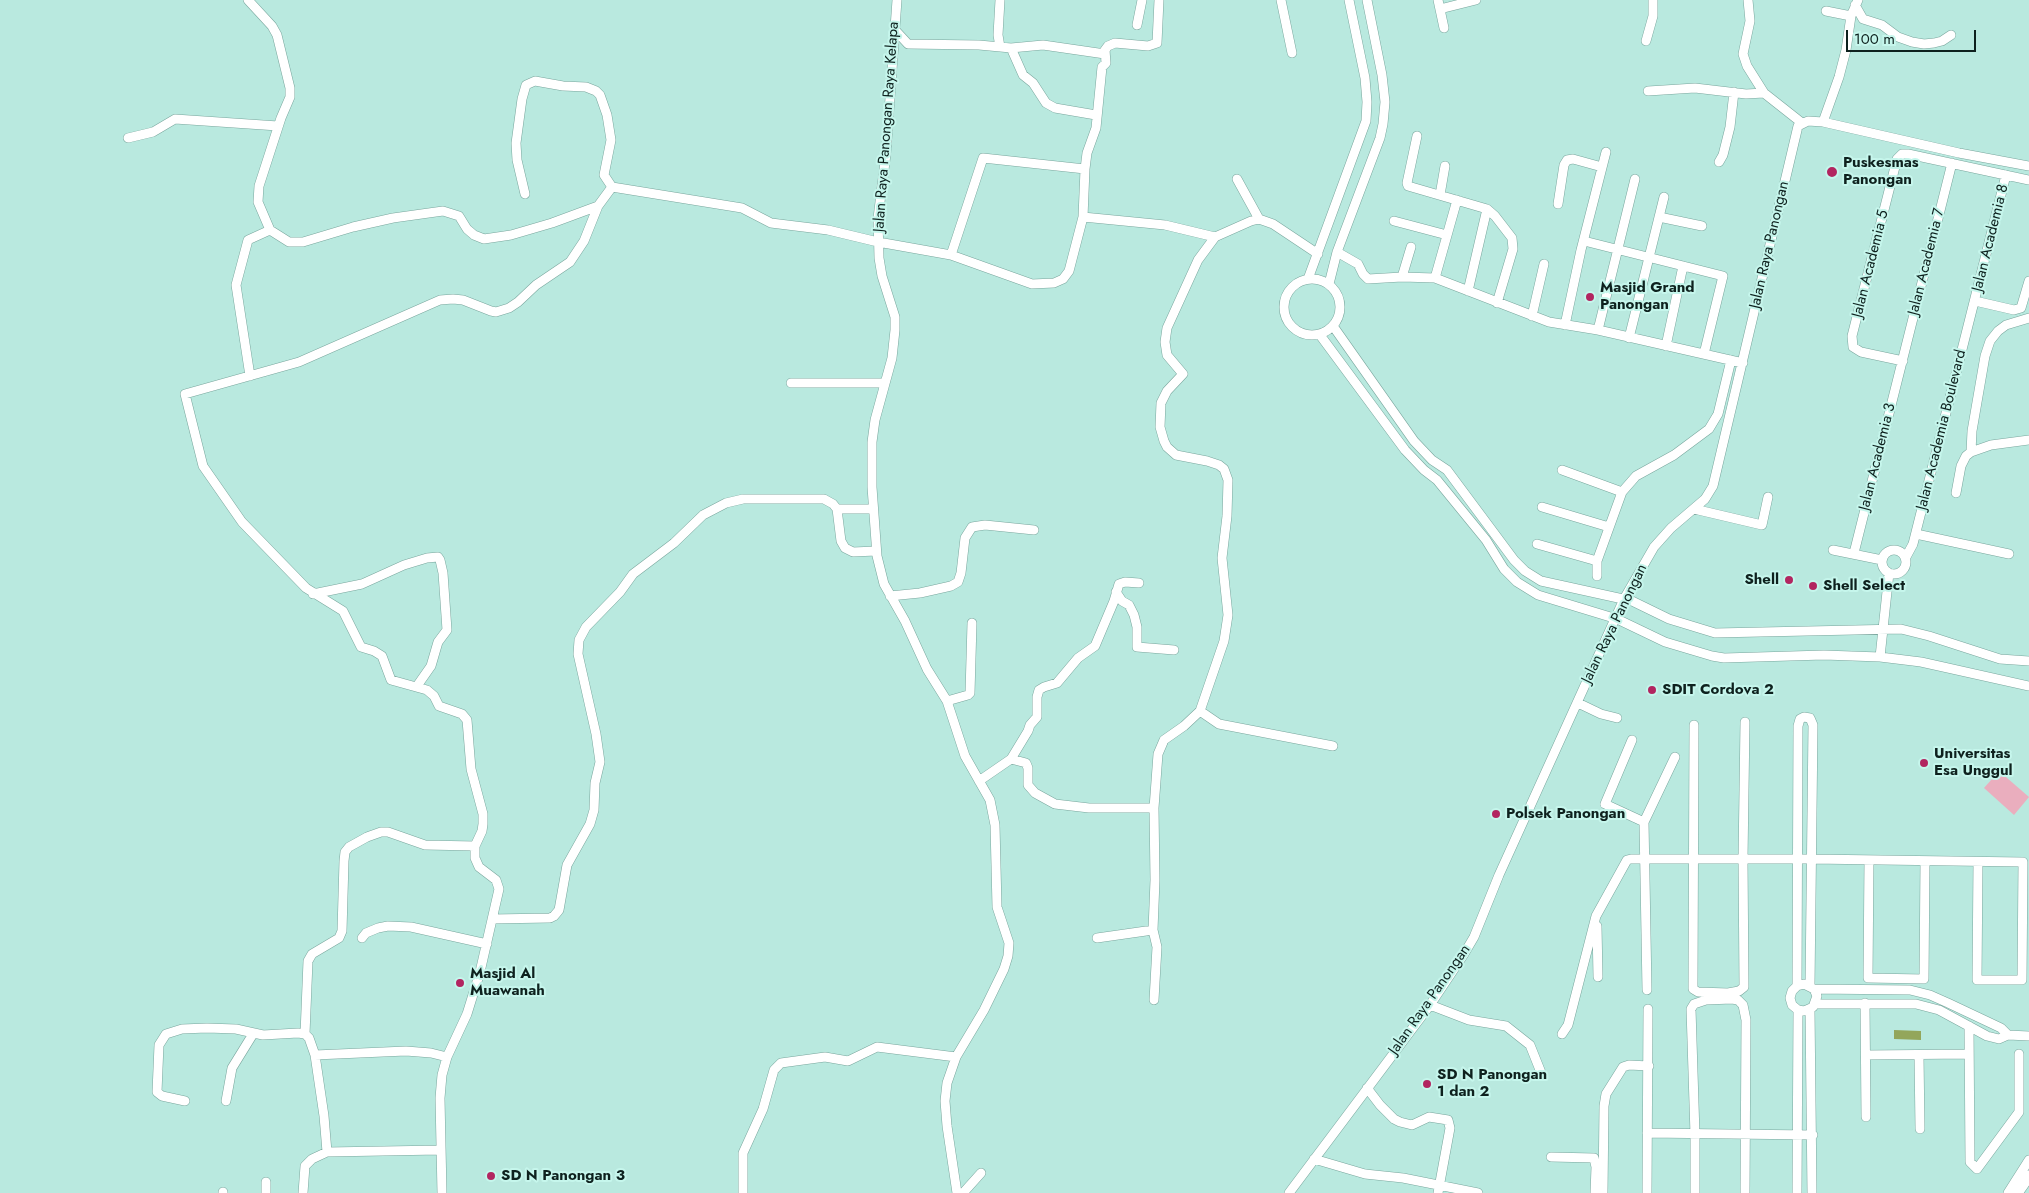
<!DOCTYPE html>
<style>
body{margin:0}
#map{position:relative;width:2029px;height:1193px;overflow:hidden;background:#b9e9df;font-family:Jost,sans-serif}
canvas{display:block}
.scale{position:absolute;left:1846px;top:30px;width:130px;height:22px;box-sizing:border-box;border:2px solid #0e211e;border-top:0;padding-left:6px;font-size:15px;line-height:18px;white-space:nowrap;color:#0e211e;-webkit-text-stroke:4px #c6f6ec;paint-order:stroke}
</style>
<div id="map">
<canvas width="2029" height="1193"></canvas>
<div class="scale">100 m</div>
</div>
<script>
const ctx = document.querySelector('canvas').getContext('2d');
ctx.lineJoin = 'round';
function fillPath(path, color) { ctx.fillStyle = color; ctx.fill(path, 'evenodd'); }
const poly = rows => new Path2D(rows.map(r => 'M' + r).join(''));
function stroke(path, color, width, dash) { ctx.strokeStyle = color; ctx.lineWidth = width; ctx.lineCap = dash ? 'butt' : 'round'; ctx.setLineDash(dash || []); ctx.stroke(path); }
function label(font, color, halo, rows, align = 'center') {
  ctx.font = font + ' Jost,sans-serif'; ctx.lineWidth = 4; ctx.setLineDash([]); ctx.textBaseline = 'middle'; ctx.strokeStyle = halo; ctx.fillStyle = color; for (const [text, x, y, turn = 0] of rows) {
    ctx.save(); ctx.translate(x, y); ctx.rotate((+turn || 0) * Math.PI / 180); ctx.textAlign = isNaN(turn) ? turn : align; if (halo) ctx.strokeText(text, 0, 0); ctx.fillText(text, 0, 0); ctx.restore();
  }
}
const green = poly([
 [1999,771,2029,797,2014,815,1984,788]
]);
const water = poly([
 [1894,1030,1921,1031,1921,1040,1894,1039]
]);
const minor = poly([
 [248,0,272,26,277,35,290,88,290,97,281,118,259,186,258,202,270,230,289,242,303,242,353,227,393,218,443,211,459,216,467,229,474,235,484,239,511,235,552,223,598,206],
 [897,0,886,154,878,218,879,258,882,276,895,317,895,330,892,358,875,420,872,442,872,487,877,556,884,584,905,621,927,669,947,701,965,756,990,800,995,825,997,907,1009,943,1008,956,1004,969,984,1010,956,1057,947,1083,945,1101,947,1126,957,1193],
 [1000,0,998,35,1000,47],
 [1281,0,1292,53],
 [1438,0,1444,28],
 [1748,0,1750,21,1743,54,1747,66,1764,93,1802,123],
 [1855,5,1863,19,1882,25,1898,37,1912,42,1924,44,1934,43,1942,41,1951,35],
 [1440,9,1476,0],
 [1826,11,1851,16],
 [1137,25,1142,0],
 [895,30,908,44,979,45,1011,48,1043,45,1105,54],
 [1646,41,1653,16,1653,0],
 [1011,48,1023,75,1033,83,1046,103,1055,108,1096,115],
 [1648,91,1695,88,1746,94,1764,93],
 [1823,122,1839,77,1846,50,1851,16,1858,0],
 [1417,136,1407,183,1408,186,1487,209,1495,216,1512,238,1513,249,1497,303],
 [128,138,153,132,175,119,278,126],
 [1719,162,1723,155,1730,127,1734,92],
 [1237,179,1259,219],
 [525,194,517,160,516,143,522,99,526,85,535,81,563,86,586,87,596,91,600,95,607,115,611,140,604,175,612,187,742,208,771,223,828,230,878,242,951,255,1032,284,1054,283,1063,279,1069,271,1083,217,1085,169,1087,153,1096,128,1102,67,1106,63,1105,50,1108,46,1115,43,1148,46,1157,43,1159,0],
 [1440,195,1445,166],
 [1558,204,1564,165,1567,160,1573,159,1602,167],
 [1083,217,1165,225,1215,237],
 [1659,217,1702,226],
 [1394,221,1447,235],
 [1584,241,1723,276,1704,354],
 [1337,252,1358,264,1363,274,1368,279,1402,277,1435,278,1549,322,1598,330,1743,363],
 [951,255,983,158,1085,169],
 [1402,277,1411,247],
 [1435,278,1457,200],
 '1284 307a28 28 0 1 1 56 0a28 28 0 1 1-56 0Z',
 [1308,279,1366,121,1367,102,1365,78,1349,0],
 [1329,284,1337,252,1380,138,1383,124,1385,102,1382,75,1367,0],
 [1468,291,1487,209],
 [1975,301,2014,310,2021,308,2029,281],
 [1532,316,1544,264],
 [1565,325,1581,250,1606,152],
 [1333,326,1414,441,1432,460,1447,470,1514,560,1525,571,1541,581,1632,601,1669,619,1715,633,1901,629,1929,636,2000,659,2029,661],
 [1598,330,1635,179],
 [1320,335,1405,450,1424,470,1437,480,1486,540,1504,569,1517,582,1538,595,1617,619,1665,642,1712,656,1724,658,1824,655,1880,657,1921,662,2029,686],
 [1629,338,1664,197],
 [1666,346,1683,266],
 [1903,361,1861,352,1853,347,1852,336,1897,159,1902,154,1908,154,2029,180],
 [250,376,236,285,248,240,270,230],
 [791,383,884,383],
 [1971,452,1991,445,2029,440],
 [1562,470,1622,492],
 [1956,493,1961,466,1966,456,1971,452,1972,431,1985,356,1990,341,1998,331,2006,325,2029,318],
 [1542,507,1609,527],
 [837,509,873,509],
 [1694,509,1762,525,1768,497],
 [1916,534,2009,554],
 [1537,544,1597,561],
 [1833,550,1882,560],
 '1882 562a12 12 0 1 1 24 0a12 12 0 1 1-24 0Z',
 [1854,553,1952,163],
 [1906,557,1913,544,2006,175],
 [1597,576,1597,561,1622,492,1636,476,1674,455,1709,429,1718,414,1731,360],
 [1116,592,1122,601,1129,605,1134,615,1137,627,1137,647,1174,650],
 [313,594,362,584,404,565,427,558,438,557,440,560,443,573,447,630,438,642,431,666,417,686],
 [890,596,920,593,951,586,958,582,961,573,965,538,972,527,985,525,1034,530],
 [1880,657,1889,573],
 [947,701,968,695,970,693,972,623],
 [1578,703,1601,714,1617,718],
 [1200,711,1219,724,1333,746],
 [1694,725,1693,984,1693,989,1698,992,1728,993,1739,991,1744,987,1743,859,1745,722],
 [1632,740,1605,804,1644,822],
 [1011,759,1026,763,1028,768,1028,785,1035,793,1055,804,1089,808,1154,808],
 [979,781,1011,759,1028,731,1030,725,1037,717,1037,697,1039,690,1044,687,1057,683,1078,658,1095,646,1114,601,1119,584,1125,582,1139,583],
 [1869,860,1868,978,1924,979,1925,861],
 [492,919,550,918,554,916,559,910,567,865,590,824,594,810,595,783,600,762,596,734,578,654,579,640,586,627,620,592,633,574,674,543,703,515,726,503,743,499,824,499,833,504,837,509,841,541,845,548,853,552,876,551],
 [1597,926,1598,977],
 [1153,930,1155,880,1154,808,1158,754,1164,740,1184,726,1200,711,1224,641,1228,615,1222,558,1227,516,1228,480,1224,469,1219,465,1207,461,1176,455,1167,447,1164,441,1160,427,1161,403,1167,391,1183,374,1167,355,1165,342,1167,328,1198,260,1215,237,1251,221,1259,219,1273,224,1318,254],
 [362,938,366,933,378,928,388,926,411,927,487,944],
 [1097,938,1153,930,1157,947,1154,1000],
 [1797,986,1798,726,1800,719,1804,717,1810,718,1813,725,1810,986],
 [1814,989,1817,996,1813,1007,1804,1011,1798,1010,1792,1005,1790,998,1792,991,1797,986,1804,984,1814,989,1910,990,1930,995,1948,1003,2001,1028,2008,1035,1999,1039,1987,1036,1939,1010,1916,1004,1816,1004],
 [1647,990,1644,822,1675,757],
 [1865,1003,1866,1117],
 [1430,1005,1469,1020,1506,1026,1530,1045,1542,1075],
 [1810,1009,1812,1193],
 [1969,1026,1970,1162,1977,1169,2019,1112,2019,1054],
 [305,1034,308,961,312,954,339,938,342,931,344,861,345,852,349,847,367,837,381,832,388,832,425,845,475,846],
 [1562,1034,1568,1025,1596,916,1627,860,1631,859,1811,859,2023,862,2022,980,1977,980,1978,862],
 [2008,1035,2029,1036],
 [315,1055,406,1051,431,1053,447,1057],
 [1866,1055,1969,1054],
 [1919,1055,1920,1129],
 [1367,1088,1380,1105,1394,1119,1400,1122,1412,1125,1429,1117,1448,1120,1450,1128,1438,1193],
 [185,1101,162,1096,157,1092,159,1045,166,1034,182,1029,207,1028,236,1029,263,1035,298,1033,305,1034,309,1038,315,1055,324,1116,327,1152],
 [226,1101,232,1068,253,1034],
 [1647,1133,1813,1135],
 [1551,1157,1594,1158,1596,1167,1595,1193],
 [1314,1159,1365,1174,1403,1178,1478,1193],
 [223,1193,223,1192],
 [266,1193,266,1182],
 [303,1193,305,1166,312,1159,327,1152,440,1150],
 [442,1193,440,1098,442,1075,447,1057,467,1014,480,972,499,889,496,880,479,867,475,858,475,846,482,831,483,824,483,814,471,769,467,720,462,714,439,706,434,696,427,690,391,680,382,656,374,651,361,647,343,611,306,588,242,522,203,466,185,394,299,362,440,300,453,299,463,300,491,311,496,312,509,308,518,302,536,285,570,262,584,241,598,206,612,187],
 [743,1193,743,1153,763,1109,774,1070,781,1063,825,1057,848,1061,877,1047,956,1057],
 [963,1193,981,1173],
 [1289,1193,1430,1005,1464,954,1474,937,1499,875,1624,599,1654,547,1671,528,1705,499,1713,486,1798,126,1808,121,1823,122,1959,153,2029,166],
 [1603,1193,1604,1106,1606,1094,1623,1067,1629,1065,1649,1066],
 [1647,1193,1648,1009],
 [1695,1193,1695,1135,1691,1009,1694,1004,1706,1000,1732,999,1738,1000,1743,1005,1746,1020,1745,1193],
 [1797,1193,1798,1010],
 [2008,1193,2029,1160]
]);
const major = poly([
 [2017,1193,2029,1176]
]);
const markers = [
 [1832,172,6,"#b22560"],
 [1590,297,5,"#b22560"],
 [1789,580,5,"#b22560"],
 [1813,586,5,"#b22560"],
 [1652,690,5,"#b22560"],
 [1924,763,5,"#b22560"],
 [1496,814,5,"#b22560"],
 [460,983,5,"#b22560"],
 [1427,1084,5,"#b22560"],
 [491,1176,5,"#b22560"]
];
const streetNames = [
 ["Jalan Raya Panongan Raya Kelapa",887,127,-86],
 ["Jalan Academia 8",1991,238,-76],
 ["Jalan Raya Panongan",1770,245,-77],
 ["Jalan Academia 7",1927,262,-76],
 ["Jalan Academia 5",1871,264,-76],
 ["Jalan Academia Boulevard",1942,430,-76],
 ["Jalan Academia 3",1878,457,-76],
 ["Jalan Raya Panongan",1615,624,-64],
 ["Jalan Raya Panongan",1430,1000,-55]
];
const poiNames = [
 ["Puskesmas",1843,163],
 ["Panongan",1843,180],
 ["Masjid Grand",1600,288],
 ["Panongan",1600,305],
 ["Shell",1779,580,"right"],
 ["Shell Select",1823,586],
 ["SDIT Cordova 2",1662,690],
 ["Universitas",1934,754],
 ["Esa Unggul",1934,771],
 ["Polsek Panongan",1506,814],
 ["Masjid Al",470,974],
 ["Muawanah",470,991],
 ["SD N Panongan",1437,1075],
 ["1 dan 2",1437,1092],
 ["SD N Panongan 3",501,1176]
];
fillPath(green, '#eaaebe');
fillPath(water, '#93a65b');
stroke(minor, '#79a69d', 10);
stroke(major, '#79a69d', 12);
stroke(minor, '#fff', 9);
stroke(major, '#fff', 11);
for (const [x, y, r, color] of markers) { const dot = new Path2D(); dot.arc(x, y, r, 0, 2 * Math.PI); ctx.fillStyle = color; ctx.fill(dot); stroke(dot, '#c6f6ec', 2); }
label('15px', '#0e211e', '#c6f6ec', streetNames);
label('bold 15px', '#0e211e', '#c6f6ec', poiNames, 'left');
</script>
